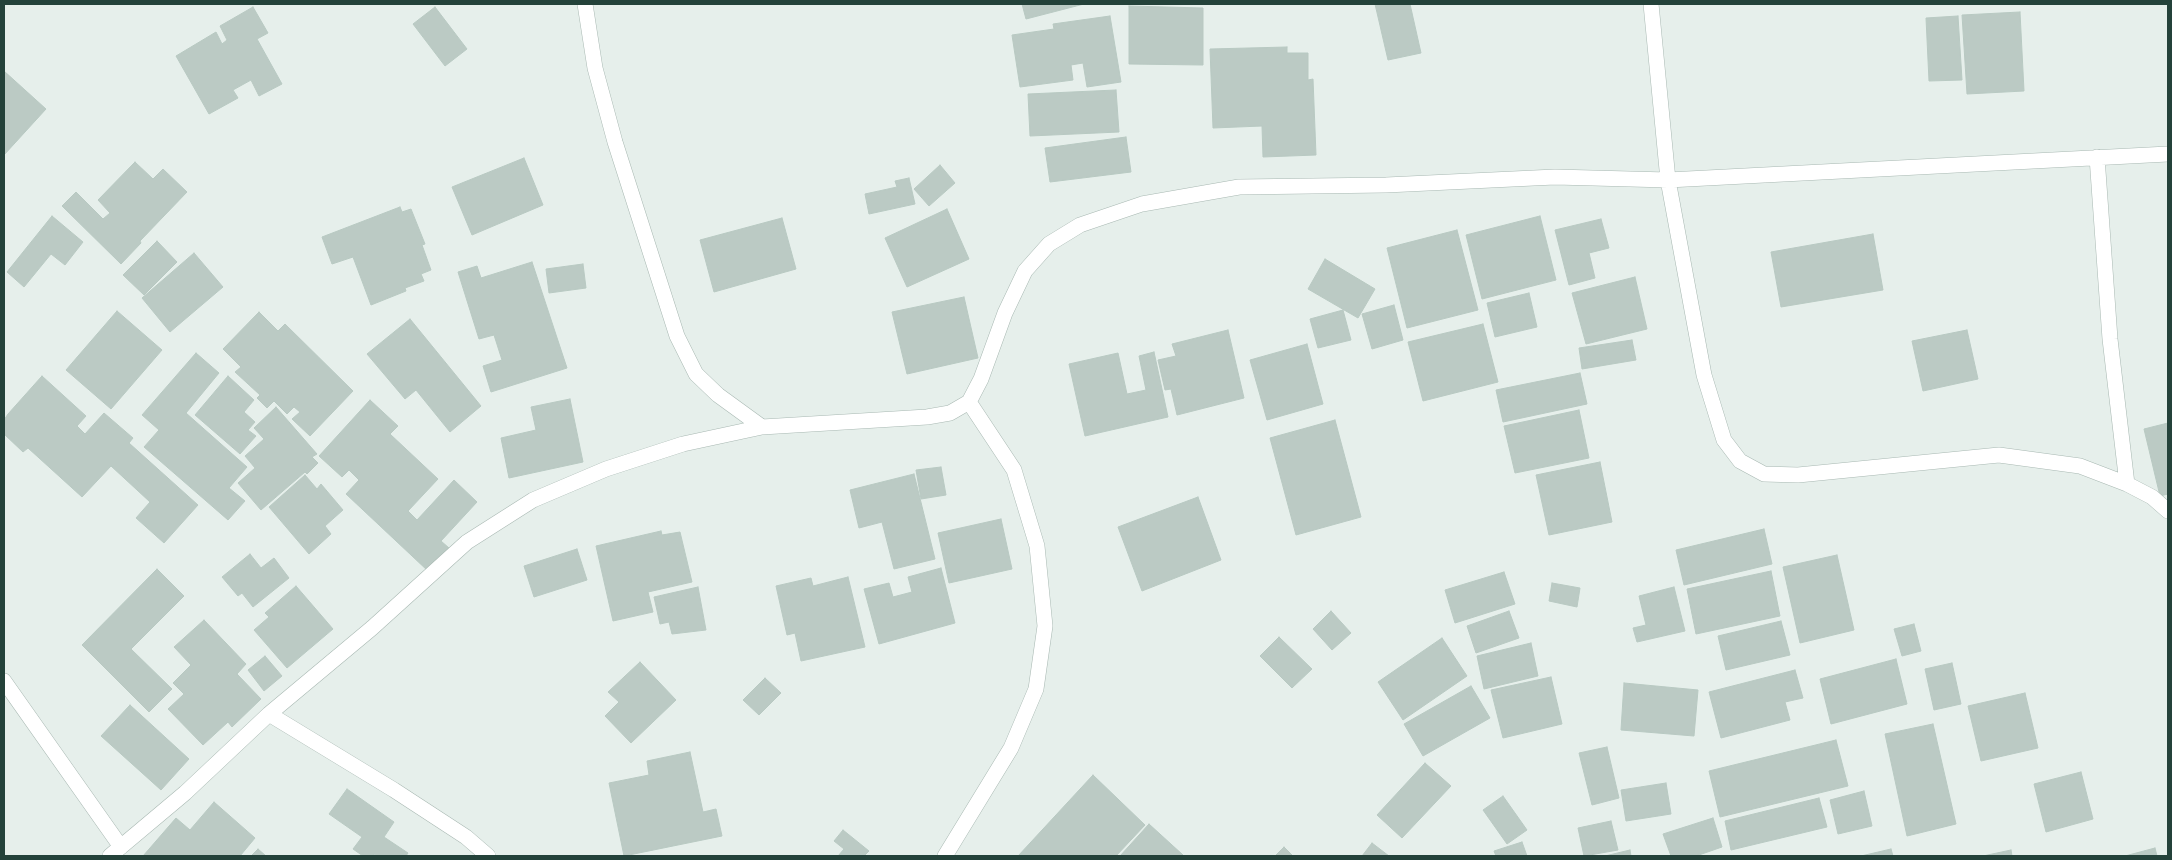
<!DOCTYPE html>
<style>
body{margin:0}
#map{position:relative;width:2172px;height:860px;overflow:hidden;background:#e6efeb;font-family:"Titillium Web",sans-serif}
canvas{display:block}
.frame{position:absolute;inset:0;border:5px solid #24423a;pointer-events:none}
</style>
<div id="map">
<canvas width="2172" height="860"></canvas>
<div class="frame"></div>
</div>
<script>
const ctx = document.querySelector('canvas').getContext('2d');
ctx.lineJoin = 'round';
function fillPath(path, color) { ctx.fillStyle = color; ctx.fill(path, 'evenodd'); }
const poly = rows => new Path2D(rows.map(r => 'M' + r).join(''));
function stroke(path, color, width, dash) { ctx.strokeStyle = color; ctx.lineWidth = width; ctx.lineCap = dash ? 'butt' : 'round'; ctx.setLineDash(dash || []); ctx.stroke(path); }
const building = poly([
 [1022,4,1084,4,1026,19,1022,4],
 [1375,4,1410,4,1421,53,1388,60,1375,4],
 [1129,6,1203,8,1203,65,1129,64,1129,6],
 [253,7,268,33,257,39,282,84,259,96,251,80,233,90,238,98,209,114,176,56,216,32,222,44,227,40,220,26,253,7],
 [435,7,467,49,445,66,413,24,435,7],
 [2020,12,2024,91,1967,94,1962,15,2020,12],
 [1110,16,1121,82,1087,87,1083,63,1071,65,1073,80,1020,87,1012,35,1054,29,1053,24,1110,16],
 [1958,16,1962,80,1929,81,1926,18,1958,16],
 [1287,47,1287,53,1308,53,1308,80,1313,79,1316,155,1263,157,1262,126,1213,128,1210,49,1287,47],
 [4,71,46,109,4,155,4,71],
 [1116,90,1119,132,1030,136,1028,94,1116,90],
 [1126,137,1131,172,1050,182,1045,148,1126,137],
 [524,158,543,205,472,235,452,187,524,158],
 [135,162,153,179,163,169,187,192,140,241,141,243,121,264,62,206,76,192,103,219,110,213,98,200,135,162],
 [940,165,955,183,929,206,914,189,940,165],
 [909,178,915,204,869,214,865,194,897,187,895,181,909,178],
 [400,207,402,212,411,209,425,244,422,245,431,270,421,274,424,281,405,288,406,291,371,305,353,257,332,264,322,237,400,207],
 [947,209,969,259,907,287,885,238,947,209],
 [52,216,83,242,65,265,51,254,24,287,7,272,52,216],
 [1540,216,1556,280,1482,299,1466,235,1540,216],
 [782,218,796,269,714,292,700,240,782,218],
 [1601,219,1609,248,1589,253,1595,278,1569,285,1555,230,1601,219],
 [1457,230,1478,310,1407,328,1387,248,1457,230],
 [1873,234,1883,290,1781,307,1771,252,1873,234],
 [157,241,177,262,144,295,123,275,157,241],
 [194,253,223,287,170,332,142,298,194,253],
 [1325,259,1375,289,1358,318,1308,289,1325,259],
 [532,262,567,368,491,392,483,366,502,360,494,335,479,339,458,272,477,266,481,278,532,262],
 [583,264,586,288,549,293,546,269,583,264],
 [1635,277,1647,329,1586,344,1572,293,1635,277],
 [1529,293,1537,327,1495,337,1487,303,1529,293],
 [964,297,978,358,907,374,892,312,964,297],
 [1394,305,1403,340,1372,349,1362,314,1394,305],
 [1343,310,1351,340,1318,348,1310,319,1343,310],
 [117,311,162,350,111,409,66,370,117,311],
 [259,312,278,331,285,324,353,391,310,436,292,419,300,412,294,407,287,414,274,401,267,408,257,398,260,395,235,372,241,367,223,349,259,312],
 [410,319,481,406,450,432,416,390,405,399,367,354,410,319],
 [1483,324,1498,382,1423,401,1408,342,1483,324],
 [1228,330,1244,398,1177,415,1171,389,1165,390,1158,360,1176,356,1172,344,1228,330],
 [1967,330,1978,379,1923,391,1912,341,1967,330],
 [1632,340,1636,360,1582,369,1579,348,1632,340],
 [1307,344,1323,404,1267,420,1250,360,1307,344],
 [1154,352,1168,417,1085,436,1069,364,1118,353,1127,394,1146,390,1139,356,1154,352],
 [196,353,219,373,186,413,247,467,229,488,245,501,228,520,144,447,159,430,142,415,196,353],
 [1580,373,1587,404,1503,422,1496,390,1580,373],
 [42,376,86,416,77,426,85,434,104,413,133,438,129,443,198,505,164,543,136,518,150,502,111,466,82,497,28,448,23,452,4,434,4,420,8,414,42,376],
 [228,376,254,400,244,412,255,422,248,430,256,436,240,454,195,415,228,376],
 [570,399,583,462,509,478,501,438,536,430,531,407,570,399],
 [370,400,398,426,390,434,438,479,408,511,417,520,454,480,477,502,441,541,449,548,428,571,346,494,359,480,349,470,342,477,319,456,370,400],
 [276,407,317,454,312,457,318,463,307,474,305,472,261,510,238,483,255,468,245,456,264,439,254,428,276,407],
 [1579,410,1589,458,1515,473,1504,426,1579,410],
 [1335,420,1361,517,1296,535,1270,438,1335,420],
 [2168,423,2168,494,2160,496,2144,429,2168,423],
 [1600,462,1612,522,1549,535,1536,475,1600,462],
 [941,467,946,495,921,499,916,470,941,467],
 [914,474,935,559,894,569,882,522,859,528,850,490,914,474],
 [305,475,317,489,321,484,343,510,325,526,331,534,309,554,269,507,305,475],
 [1198,497,1221,560,1142,591,1118,527,1198,497],
 [1001,519,1012,569,949,583,938,533,1001,519],
 [1764,529,1772,564,1684,585,1676,550,1764,529],
 [661,531,662,535,680,532,692,582,648,592,653,612,613,621,596,546,661,531],
 [577,549,587,580,534,597,524,566,577,549],
 [250,554,261,568,274,558,289,578,253,607,242,593,238,596,222,577,250,554],
 [1837,555,1854,630,1800,643,1783,567,1837,555],
 [941,568,955,623,879,644,864,589,889,583,893,597,912,592,908,577,941,568],
 [157,569,184,596,131,649,172,689,149,712,82,645,157,569],
 [1771,571,1780,616,1696,634,1687,589,1771,571],
 [1504,572,1515,604,1455,623,1445,590,1504,572],
 [848,577,865,647,801,661,795,633,787,635,776,586,811,578,813,586,848,577],
 [1552,583,1580,588,1577,607,1549,601,1552,583],
 [296,586,333,629,287,668,254,630,269,617,265,613,296,586],
 [698,587,706,630,672,634,669,622,660,624,654,597,698,587],
 [1674,587,1685,631,1637,642,1633,628,1646,625,1639,596,1674,587],
 [1331,611,1351,633,1332,650,1313,629,1331,611],
 [1509,611,1519,638,1476,653,1467,626,1509,611],
 [204,620,246,664,237,674,261,699,232,727,228,722,203,745,168,709,184,694,173,683,191,665,174,647,204,620],
 [1781,621,1790,655,1726,670,1718,636,1781,621],
 [1914,624,1921,651,1902,656,1894,629,1914,624],
 [1279,637,1312,669,1292,688,1260,656,1279,637],
 [1442,638,1467,676,1403,720,1378,682,1442,638],
 [1531,643,1538,676,1484,689,1477,656,1531,643],
 [265,656,282,676,264,691,248,670,265,656],
 [1896,659,1907,704,1831,724,1820,679,1896,659],
 [640,662,676,700,631,743,605,716,619,702,608,692,640,662],
 [1952,663,1961,704,1934,710,1925,669,1952,663],
 [1795,670,1803,698,1785,702,1790,720,1721,738,1709,692,1795,670],
 [1551,677,1562,724,1503,738,1491,690,1551,677],
 [765,678,781,693,759,715,743,700,765,678],
 [1624,683,1698,690,1694,736,1621,730,1624,683],
 [1471,686,1490,718,1423,756,1404,724,1471,686],
 [2025,693,2038,748,1981,761,1968,706,2025,693],
 [130,705,189,759,161,790,101,736,130,705],
 [1933,724,1956,824,1907,836,1885,734,1933,724],
 [1836,740,1848,786,1720,817,1709,771,1836,740],
 [1607,747,1619,798,1592,805,1579,753,1607,747],
 [690,752,703,812,716,809,722,836,624,856,609,783,649,775,647,761,690,752],
 [1425,763,1451,786,1402,838,1377,815,1425,763],
 [2081,772,2093,819,2046,832,2034,784,2081,772],
 [1093,775,1145,825,1116,856,1018,856,1093,775],
 [1666,783,1671,814,1626,821,1621,790,1666,783],
 [347,789,394,822,384,837,408,853,406,856,377,856,374,854,372,856,363,856,353,849,362,837,329,814,347,789],
 [1864,791,1872,826,1838,834,1830,800,1864,791],
 [1503,796,1527,830,1507,844,1483,810,1503,796],
 [1819,798,1827,827,1731,850,1725,821,1819,798],
 [214,802,255,838,240,856,143,856,176,818,190,830,214,802],
 [1713,818,1722,847,1696,856,1671,856,1663,834,1713,818],
 [1611,821,1618,850,1584,856,1578,828,1611,821],
 [1149,824,1183,855,1182,856,1120,856,1149,824],
 [843,830,869,851,864,856,838,856,844,849,834,841,843,830],
 [1522,842,1527,856,1496,856,1494,851,1522,842],
 [1372,843,1389,856,1362,856,1372,843],
 [1284,847,1293,856,1275,856,1284,847],
 [2155,848,2157,856,2125,856,2155,848],
 [258,849,266,856,251,856,258,849],
 [1891,849,1893,856,1861,856,1891,849],
 [1630,850,1631,856,1605,856,1630,850],
 [2011,850,2012,856,1983,856,2011,850]
]);
const minor = poly([
 [585,4,595,68,615,142,677,336,696,374,718,395,762,427],
 [1651,4,1668,180,1704,375,1724,440,1740,461,1764,474,1798,475,1999,455,2080,466,2127,484,2152,497,2168,511],
 [2097,157,2110,339,2127,484],
 [4,681,121,847],
 [269,714,394,790,466,837,488,856],
 [110,856,185,793,269,714,372,628,467,542,533,500,606,469,683,444,762,427,927,417,950,413,969,402,981,379,1005,313,1025,271,1049,244,1080,225,1142,204,1239,187,1386,185,1555,177,1668,180,2168,154],
 [945,856,1011,748,1036,689,1045,626,1037,546,1014,470,969,402]
]);
fillPath(building, '#bbcac4');
stroke(building, '#b8c9c2', 1);
stroke(minor, '#a8b8b2', 16);
stroke(minor, '#fff', 15);
</script>
